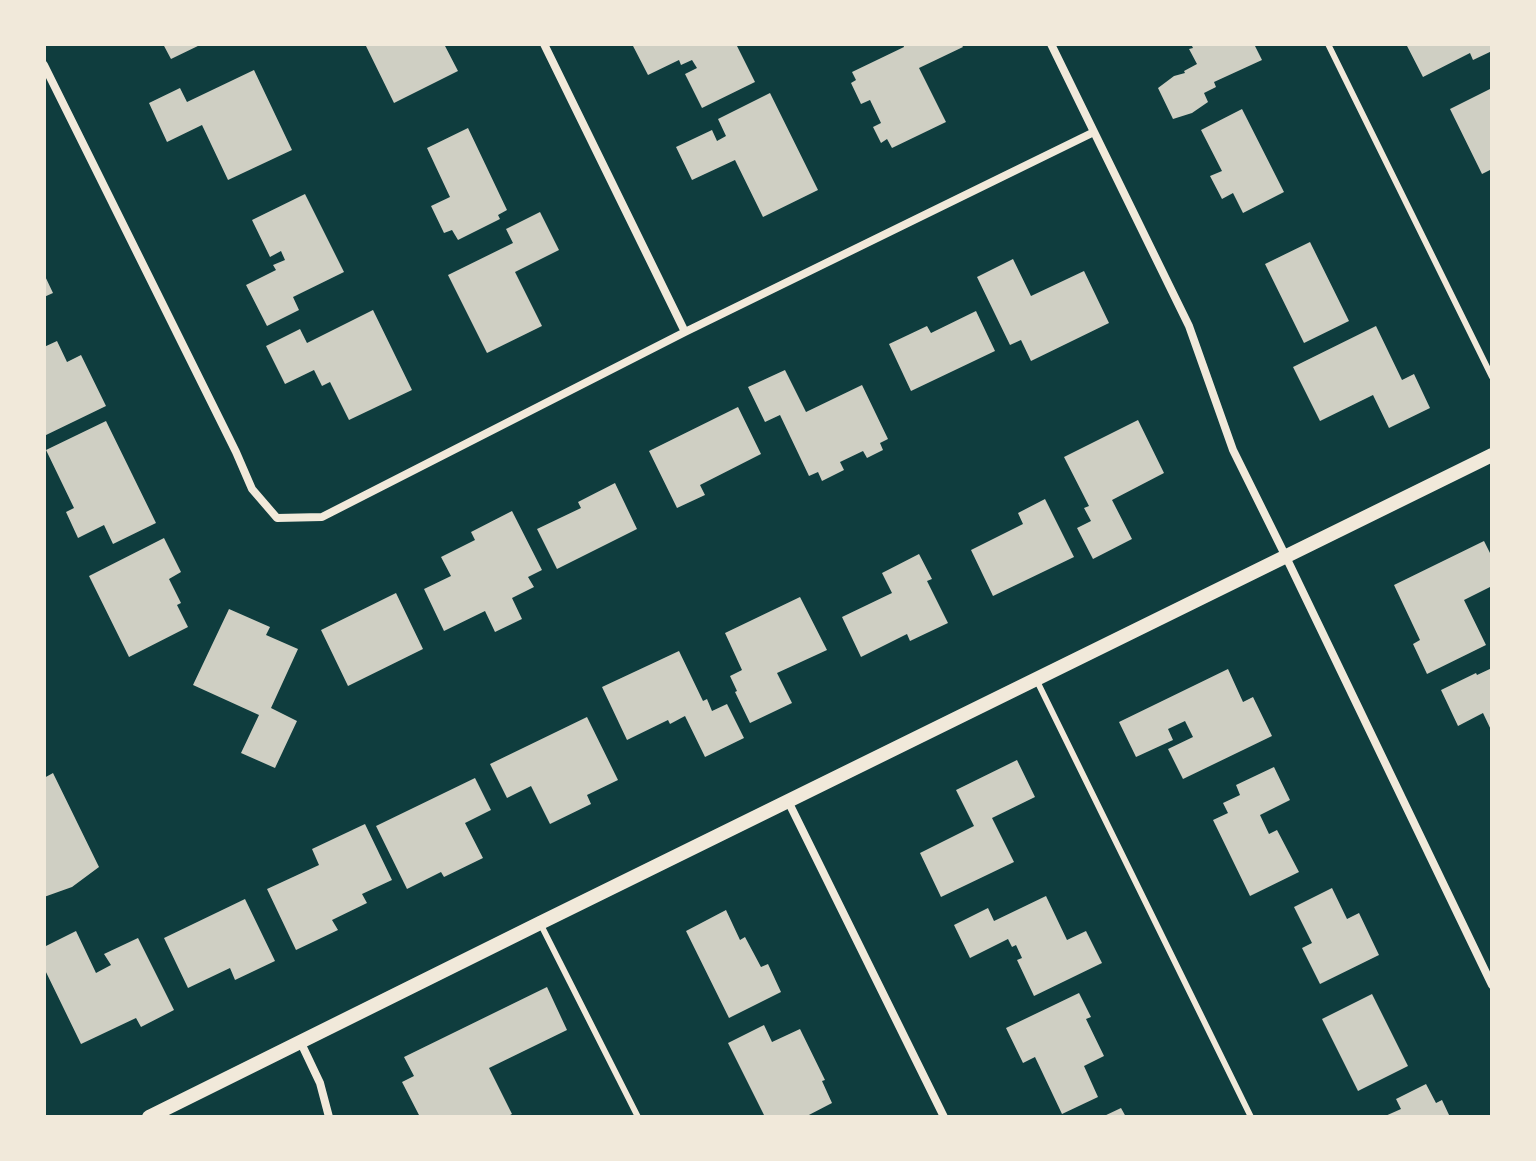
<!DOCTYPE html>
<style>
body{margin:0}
#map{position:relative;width:1536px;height:1161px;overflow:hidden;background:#0f3d3e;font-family:Montserrat,sans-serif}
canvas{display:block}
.frame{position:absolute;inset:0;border:46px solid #f1e9da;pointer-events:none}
</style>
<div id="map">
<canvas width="1536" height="1161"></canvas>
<div class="frame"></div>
</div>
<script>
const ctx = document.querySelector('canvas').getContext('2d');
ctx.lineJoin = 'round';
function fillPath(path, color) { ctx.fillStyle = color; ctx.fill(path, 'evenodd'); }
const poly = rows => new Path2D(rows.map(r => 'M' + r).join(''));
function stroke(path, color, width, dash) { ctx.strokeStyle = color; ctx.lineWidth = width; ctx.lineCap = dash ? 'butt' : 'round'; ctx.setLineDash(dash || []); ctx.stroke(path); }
const building = poly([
 [163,44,202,44,171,59],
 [365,44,444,44,458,71,394,103],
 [632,44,736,44,755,82,702,108,685,74,697,68,692,60,681,65,679,60,648,75],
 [903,44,961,44,963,47,919,68,946,122,892,148,887,139,881,143,873,127,881,123,870,100,861,104,851,83,856,80,852,72,904,47],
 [1191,44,1254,44,1262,60,1214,82,1216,87,1204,93,1208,102,1192,113,1173,119,1158,88,1174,76,1185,73,1184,71,1197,64,1189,49,1193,48],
 [1406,44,1492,44,1492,51,1473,60,1470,53,1423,77],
 [254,70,292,150,228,180,202,125,167,142,149,103,180,88,187,102],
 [1492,88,1492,169,1482,174,1450,109],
 [770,93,818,190,763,217,735,160,692,180,676,147,712,130,717,141,726,136,718,119],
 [1242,109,1284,192,1243,213,1233,193,1222,199,1210,176,1222,171,1201,130],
 [468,128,507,210,498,215,500,219,458,240,452,230,444,233,431,206,450,197,427,148],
 [305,194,344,272,293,297,299,310,267,326,246,285,276,270,273,265,285,260,281,251,270,257,252,220],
 [540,212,559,250,515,272,542,326,487,353,448,275,513,243,506,229],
 [1310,242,1349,321,1304,343,1265,264],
 [1013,259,1031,296,1084,271,1109,323,1031,361,1021,340,1010,345,977,277],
 [44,274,53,293,44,297],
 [373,310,412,390,349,420,330,382,322,386,314,370,285,384,266,346,300,329,307,343],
 [976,311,995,351,911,391,889,344,927,326,931,333],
 [1376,326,1402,380,1414,374,1430,408,1389,428,1373,395,1320,421,1293,367],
 [57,341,67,362,81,355,106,406,44,436,44,347],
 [785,370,806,412,862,385,888,439,880,443,883,450,867,458,863,451,840,462,844,470,822,481,818,472,809,476,780,415,765,422,748,387],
 [738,407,761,454,700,485,705,495,677,508,649,451],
 [1138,420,1164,473,1112,500,1132,539,1093,559,1077,528,1091,521,1084,508,1089,506,1064,457],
 [106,421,156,523,113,544,104,525,78,538,66,512,74,508,46,450],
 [615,483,637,529,557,569,537,529,581,508,578,502],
 [1045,499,1074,557,993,596,971,550,1023,524,1018,513],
 [512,511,542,570,528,577,534,587,512,598,522,619,495,632,485,611,444,631,424,589,451,576,441,557,475,540,471,532],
 [164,538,181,572,169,579,181,603,177,605,188,627,129,657,89,576],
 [1484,541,1492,557,1492,586,1464,600,1486,645,1427,674,1413,644,1420,640,1394,585],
 [919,554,932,579,927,581,948,623,910,641,907,634,861,657,842,617,892,593,882,573],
 [396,593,423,649,348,686,321,630],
 [800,597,827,650,777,673,792,703,750,723,735,692,737,691,730,676,742,670,725,633],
 [229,609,270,627,266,635,298,649,271,708,297,721,275,768,241,753,259,715,193,685],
 [679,651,703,701,707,699,712,711,727,704,744,738,705,757,685,716,670,724,668,720,627,740,602,687],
 [1492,668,1492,732,1483,713,1458,726,1441,690,1476,673,1477,675],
 [1228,669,1243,702,1253,697,1272,736,1183,779,1168,749,1193,737,1185,721,1168,729,1173,740,1136,757,1119,722],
 [587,717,618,780,587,795,591,804,550,824,531,786,507,798,490,764],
 [1017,760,1035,797,992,818,1014,862,941,897,920,853,974,826,956,790],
 [1274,767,1290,800,1260,815,1269,834,1277,830,1299,872,1250,896,1213,820,1228,813,1223,803,1240,795,1236,785],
 [53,773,99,867,72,887,44,897,44,778],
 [475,778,491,810,465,823,483,858,444,877,441,872,407,889,376,826],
 [365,824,392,880,362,894,367,903,332,920,338,930,296,950,267,889,319,865,312,849],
 [1332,888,1347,919,1359,913,1379,955,1320,984,1302,948,1312,943,1294,907],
 [1046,896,1067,940,1086,931,1102,963,1034,996,1017,960,1022,958,1016,945,1012,947,1008,939,970,958,954,925,988,908,994,921],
 [245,899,275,961,235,980,230,968,188,988,164,938],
 [726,910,740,940,745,937,761,967,768,964,781,992,729,1018,686,931],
 [76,931,96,973,111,965,104,954,138,938,174,1010,141,1027,136,1018,81,1044,44,968,44,947],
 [547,987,567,1030,489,1068,512,1114,506,1117,420,1117,402,1082,414,1076,404,1057],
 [1079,993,1091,1017,1086,1019,1104,1056,1084,1066,1098,1097,1062,1114,1035,1057,1023,1063,1006,1028],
 [1372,994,1408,1066,1358,1091,1322,1019],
 [764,1025,772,1042,800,1029,825,1080,822,1081,832,1103,805,1117,765,1117,728,1043],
 [1426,1084,1436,1103,1442,1100,1450,1117,1383,1117,1401,1109,1396,1099],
 [1121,1108,1126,1117,1102,1117]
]);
const service = poly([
 [1328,44,1492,377],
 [1036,679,1251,1117],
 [540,923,638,1117]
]);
const minor = poly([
 [544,44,685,332],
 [1051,44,1189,326,1233,450,1286,557,1492,985],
 [44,65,236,452,252,489,277,518,322,517,685,332,1094,132],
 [788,801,944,1117],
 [301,1043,320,1083,329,1117]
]);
const tertiary = poly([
 [149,1117,540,923,1492,455]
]);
fillPath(building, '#cfcfc3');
stroke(service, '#f1e9da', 6);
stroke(minor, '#f1e9da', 8);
stroke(tertiary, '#f1e9da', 14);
</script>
